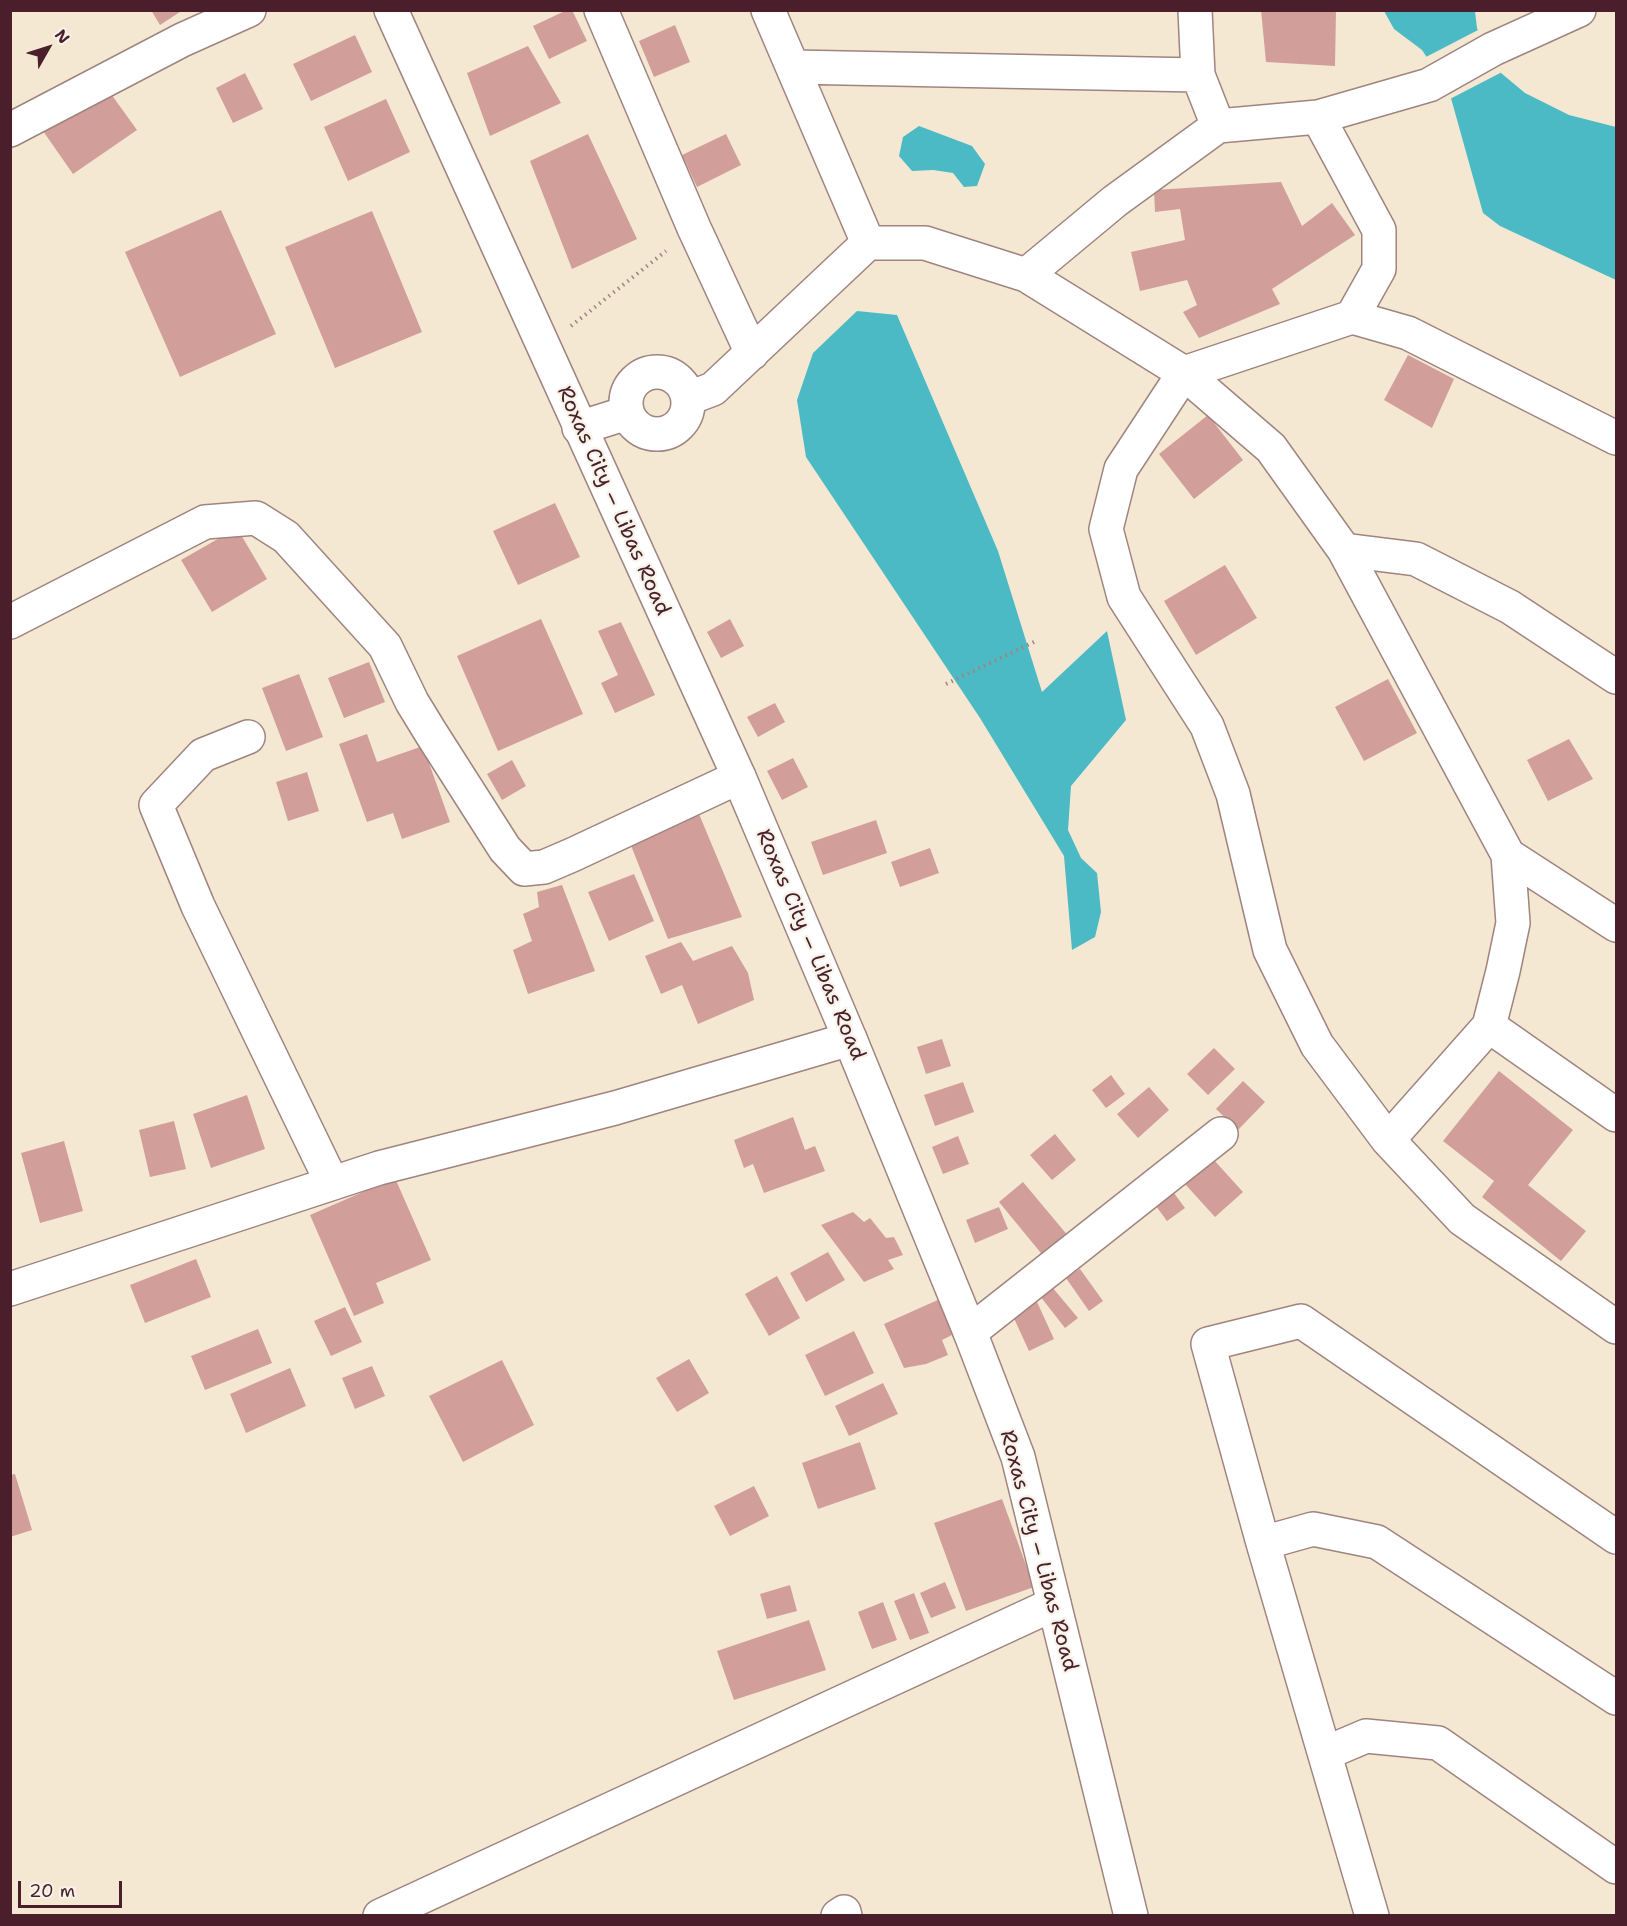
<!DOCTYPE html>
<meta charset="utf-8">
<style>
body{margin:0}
#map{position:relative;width:1627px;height:1926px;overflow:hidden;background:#f4e8d3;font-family:"Shantell Sans",sans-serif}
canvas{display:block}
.frame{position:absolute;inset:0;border:12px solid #4a1f2b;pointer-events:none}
.north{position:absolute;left:18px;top:18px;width:60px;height:60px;-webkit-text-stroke:4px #f7f3e8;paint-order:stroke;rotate:51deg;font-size:16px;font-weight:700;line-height:24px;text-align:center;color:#4a1f2b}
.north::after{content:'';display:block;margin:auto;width:21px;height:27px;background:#4a1f2b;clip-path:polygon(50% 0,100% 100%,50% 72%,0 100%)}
.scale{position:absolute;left:18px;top:1881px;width:104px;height:27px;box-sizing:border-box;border:3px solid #4a1f2b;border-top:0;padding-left:8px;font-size:18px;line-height:21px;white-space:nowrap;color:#4a1f2b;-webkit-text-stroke:4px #f7f3e8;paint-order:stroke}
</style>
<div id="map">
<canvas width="1627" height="1926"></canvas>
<div class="frame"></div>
<div class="north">N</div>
<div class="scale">20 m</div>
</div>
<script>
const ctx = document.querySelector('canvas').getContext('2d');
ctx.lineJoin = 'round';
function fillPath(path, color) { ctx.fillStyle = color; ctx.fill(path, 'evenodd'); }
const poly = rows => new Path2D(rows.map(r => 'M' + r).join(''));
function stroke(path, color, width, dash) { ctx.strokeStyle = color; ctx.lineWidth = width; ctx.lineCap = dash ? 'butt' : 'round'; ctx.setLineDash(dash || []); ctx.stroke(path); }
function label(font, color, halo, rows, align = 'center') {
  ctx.font = font + ' "Shantell Sans",sans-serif'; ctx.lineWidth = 4.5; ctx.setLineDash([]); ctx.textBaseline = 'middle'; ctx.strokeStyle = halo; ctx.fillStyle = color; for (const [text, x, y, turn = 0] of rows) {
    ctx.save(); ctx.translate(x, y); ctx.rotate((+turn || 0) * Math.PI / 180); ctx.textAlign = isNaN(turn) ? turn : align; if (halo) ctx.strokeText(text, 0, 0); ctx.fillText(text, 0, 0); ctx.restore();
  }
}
const water = poly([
 [1384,11,1475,11,1477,28,1495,68,1525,93,1569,115,1616,127,1616,280,1500,226,1483,213,1449,91,1422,50,1394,29],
 [919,126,972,146,985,164,977,186,964,187,953,173,933,170,912,171,899,156,903,137],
 [857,311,897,315,998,551,1042,692,1107,631,1126,720,1071,786,1068,830,1081,858,1097,873,1101,912,1095,937,1072,950,1064,856,980,718,806,457,797,400,813,353]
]);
const pier = poly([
 [1480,29,1498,66,1504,71,1448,100,1446,92,1424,58]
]);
const building = poly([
 [151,10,183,10,160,25],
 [567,10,572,10,587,41,549,59,533,26],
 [1261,10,1336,10,1335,66,1266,62],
 [675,25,690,62,654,77,639,41],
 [355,35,372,72,311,101,293,64],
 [528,46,561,103,490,136,467,73],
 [245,73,263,109,233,123,216,88],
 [106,87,137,130,73,174,43,131],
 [386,99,410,152,348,181,324,127],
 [588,134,637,239,572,269,530,161],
 [726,134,741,165,697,187,682,155],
 [1281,182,1302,226,1332,203,1355,235,1272,289,1280,304,1199,338,1183,312,1197,305,1187,280,1140,291,1131,252,1185,240,1180,209,1155,212,1154,190],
 [221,210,276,334,180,377,125,252],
 [372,211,422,332,335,368,285,247],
 [1408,355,1454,379,1432,428,1384,400],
 [1208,415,1243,460,1194,499,1159,454],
 [555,503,580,557,518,585,493,531],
 [237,528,267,579,212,612,181,560],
 [1225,565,1257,618,1196,655,1164,601],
 [541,619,583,714,498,751,457,656],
 [730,619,744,646,721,658,707,632],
 [621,622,655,695,615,713,601,683,618,675,598,631],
 [369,662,385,702,344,718,328,678],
 [299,674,323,737,286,751,262,688],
 [1388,679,1417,733,1364,761,1335,707],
 [775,703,785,722,758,737,747,717],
 [367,734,377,762,423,746,450,822,402,839,393,813,367,822,339,744],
 [1569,739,1593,779,1548,801,1527,760],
 [793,758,808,787,782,800,767,771],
 [512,760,526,786,502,800,487,774],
 [307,772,319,811,288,821,276,782],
 [699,814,742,917,668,939,628,838],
 [876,820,887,853,823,875,811,842],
 [930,848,939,873,900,887,891,862],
 [634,874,654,921,609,941,588,892],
 [562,885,595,971,528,994,513,950,532,941,523,914,539,907,537,892],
 [681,942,693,961,732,946,748,973,754,1000,698,1024,682,985,661,994,645,956],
 [942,1039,951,1066,926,1074,917,1047],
 [1214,1048,1235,1069,1208,1095,1187,1074],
 [1499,1071,1573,1130,1528,1185,1586,1231,1561,1261,1482,1197,1494,1181,1443,1141],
 [1111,1075,1125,1094,1106,1108,1092,1090],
 [1243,1081,1265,1102,1238,1130,1216,1109],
 [963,1082,974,1112,935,1126,924,1095],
 [1149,1087,1169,1110,1138,1138,1117,1114],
 [247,1095,265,1149,211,1168,193,1114],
 [793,1117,805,1150,815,1146,825,1171,764,1193,753,1164,744,1168,734,1140],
 [174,1121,186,1169,150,1177,139,1130],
 [1055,1134,1076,1160,1052,1180,1030,1155],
 [958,1136,969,1164,943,1174,932,1147],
 [64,1141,83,1211,40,1223,21,1153],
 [1213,1159,1243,1192,1215,1217,1185,1184],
 [395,1178,431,1260,376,1283,384,1303,354,1316,310,1215],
 [1023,1182,1069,1237,1045,1258,999,1202],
 [1171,1189,1185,1208,1167,1221,1153,1202],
 [999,1207,1008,1229,975,1243,966,1220],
 [853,1212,864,1222,870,1218,886,1238,894,1237,903,1255,888,1260,894,1269,864,1282,821,1225],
 [828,1252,845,1280,806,1302,790,1273],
 [196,1259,211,1297,145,1323,130,1285],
 [1080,1269,1103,1301,1089,1311,1066,1278],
 [777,1276,800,1318,769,1336,745,1294],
 [1052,1287,1078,1318,1065,1328,1040,1296],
 [940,1299,956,1333,942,1340,948,1355,926,1364,904,1368,884,1324],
 [1037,1302,1054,1339,1029,1351,1012,1314],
 [345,1307,362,1342,331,1356,314,1321],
 [258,1329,272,1363,205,1390,191,1356],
 [854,1331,874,1373,825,1396,805,1355],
 [689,1359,709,1393,677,1412,656,1378],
 [502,1360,534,1425,463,1462,429,1396],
 [372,1366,385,1396,355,1409,342,1378],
 [290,1368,306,1406,246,1433,230,1394],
 [883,1383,898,1414,849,1436,835,1406],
 [860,1442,876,1489,818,1509,802,1463],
 [15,1474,32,1530,10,1537,10,1475],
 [754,1486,769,1516,730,1536,714,1506],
 [1002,1499,1034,1587,966,1611,934,1523],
 [945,1582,956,1608,931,1618,920,1593],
 [790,1585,797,1611,767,1619,760,1594],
 [914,1593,929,1633,910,1640,894,1601],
 [883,1602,897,1640,872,1649,858,1612],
 [809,1620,826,1670,734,1700,717,1651]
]);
const path = poly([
 [571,326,666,251],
 [946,684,1034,642]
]);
const street = poly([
 [601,10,694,228,752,353],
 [768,10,868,243],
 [1195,10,1198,75,1218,126],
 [793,67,1198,75],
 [1318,117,1379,230,1379,269,1352,317],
 [10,130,182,40,249,10],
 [1026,275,1115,201,1218,126,1318,117,1429,85,1493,49,1579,10],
 '626 403a31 31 0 1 1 62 0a31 31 0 1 1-62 0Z',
 [689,398,713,389,868,243,925,243,1026,275,1184,373,1271,448,1344,550,1508,855,1513,923,1503,971,1489,1026,1388,1140],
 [579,428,627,413],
 [1616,438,1408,333,1352,317,1184,373,1121,469,1106,529,1124,597,1207,726,1233,794,1270,950,1317,1045,1388,1140,1462,1219,1616,1327],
 [1344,550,1416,559,1510,607,1616,677],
 [10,622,205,522,256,518,286,537,385,646,412,702,431,733,505,849,524,869,544,867,572,855,739,777],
 [248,737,203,755,156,805,198,906,332,1183],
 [1508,855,1616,925],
 [1489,1026,1616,1115],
 [10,1289,379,1168,615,1108,850,1039],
 [970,1332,1221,1134],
 [1263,1543,1313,1529,1377,1542,1616,1698],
 [1326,1753,1366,1736,1438,1743,1616,1867],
 [380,1916,1054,1604],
 [838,1916,844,1912,845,1916],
 [1372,1916,1263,1543,1208,1344,1301,1321,1616,1537]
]);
const secondary = poly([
 [391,10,739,777,850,1039,970,1332,1018,1457,1131,1916]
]);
const streetNames = [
 ["Roxas City – Libas Road",613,501,66],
 ["Roxas City – Libas Road",810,945,67],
 ["Roxas City – Libas Road",1038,1551,75]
];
fillPath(water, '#4cbac5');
fillPath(pier, '#f4e8d3');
fillPath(building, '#d19e99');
stroke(street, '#9f847f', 36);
stroke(secondary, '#9f847f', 36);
stroke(path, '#9f847f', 4, [1.5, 4.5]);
stroke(street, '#fff', 33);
stroke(secondary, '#fff', 33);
label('21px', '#4a1f2b', '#f7f3e8', streetNames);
</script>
